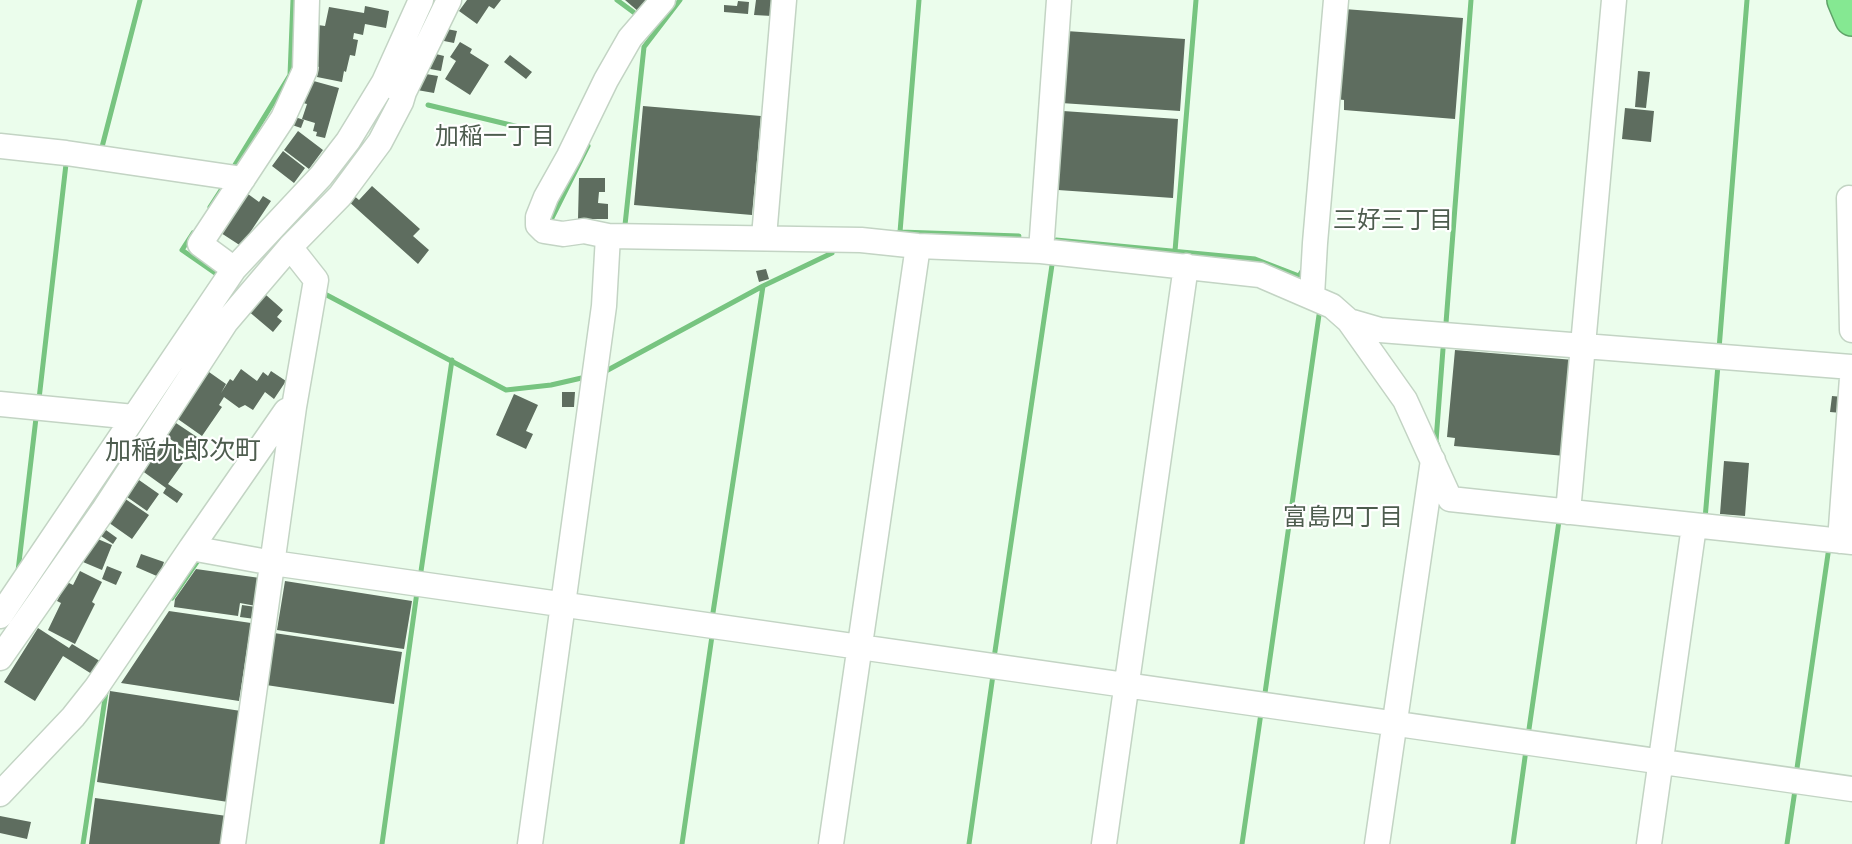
<!DOCTYPE html>
<meta charset="utf-8">
<style>
body{margin:0}
canvas{display:block;background:#ebfdec}
</style>
<canvas width="1852" height="844"></canvas>
<script>
const ctx = document.querySelector('canvas').getContext('2d');
ctx.lineJoin = 'round';
const poly = rows => new Path2D(rows.map(r => 'M' + r).join(''));
function stroke(path, color, width, dash) { ctx.strokeStyle = color; ctx.lineWidth = width; ctx.lineCap = dash ? 'butt' : 'round'; ctx.setLineDash(dash || []); ctx.stroke(path); }
function fillPath(path, color) { ctx.fillStyle = color; ctx.fill(path, 'evenodd'); }
function label(font, color, halo, rows, align = 'center') {
  ctx.font = font + ' Commissioner,"Noto Sans JP",sans-serif'; ctx.lineWidth = 4.5; ctx.setLineDash([]); ctx.textBaseline = 'middle'; ctx.strokeStyle = halo; ctx.fillStyle = color; for (const [text, x, y, turn = 0] of rows) {
    ctx.save(); ctx.translate(x, y); ctx.rotate((+turn || 0) * Math.PI / 180); ctx.textAlign = isNaN(turn) ? turn : align; if (halo) ctx.strokeText(text, 0, 0); ctx.fillText(text, 0, 0); ctx.restore();
  }
}
const stream = poly([
 [617,0,640,17],
 [428,105,523,128],
 [102,147,140,0],
 [233,168,290,75,293,0],
 [210,207,223,187],
 [553,224,551,223,551,220,588,146],
 [625,225,644,47,680,0],
 [900,232,919,0],
 [193,233,182,250,218,275,216,278],
 [892,234,900,232,1019,236],
 [1056,240,1255,259,1299,276,1304,268],
 [1175,251,1196,0],
 [323,293,506,390,551,385,586,377],
 [1446,323,1471,0],
 [1719,349,1747,0],
 [606,371,763,286,832,253],
 [39,399,66,164],
 [1438,446,1436,441,1443,349],
 [1705,519,1718,365],
 [18,571,36,418],
 [420,578,452,360],
 [172,598,199,559,202,560],
 [712,619,763,286],
 [994,658,1052,265],
 [1265,693,1319,315],
 [1528,736,1559,521],
 [1796,775,1829,547],
 [83,844,106,692],
 [382,844,417,592],
 [682,844,712,636],
 [969,844,993,675],
 [1242,844,1261,713],
 [1513,844,1526,750],
 [1787,844,1795,790]
]);
const building = poly([
 [467,0,501,0,494,9,489,6,477,24,459,11],
 [625,0,648,0,639,12],
 [756,0,774,0,772,16,754,15],
 [738,1,749,2,748,14,724,12,724,5,737,6],
 [365,6,389,11,386,28,365,24,363,35,354,33,353,39,358,40,355,56,350,55,346,72,344,71,342,82,317,77,319,67,315,66,318,49,313,48,318,25,325,26,329,7,364,13],
 [1344,9,1463,18,1455,119,1344,110,1344,100,1336,99],
 [442,28,457,31,454,43,439,40],
 [1066,31,1185,39,1180,111,1061,103],
 [460,42,472,49,470,53,489,65,470,95,445,79,456,61,450,57],
 [428,52,444,56,441,71,425,68],
 [510,55,532,72,526,79,504,62],
 [1638,71,1650,72,1646,108,1635,107],
 [420,73,438,76,434,93,417,90],
 [310,80,339,88,325,138,316,136,317,132,313,131,315,123,302,119,307,104,303,103],
 [643,106,761,116,752,215,634,205],
 [1625,108,1654,111,1651,142,1622,139],
 [1063,111,1178,119,1173,198,1058,190],
 [292,116,304,120,301,128,289,124],
 [298,131,323,150,309,169,284,150],
 [283,151,305,168,294,183,272,166],
 [579,178,605,178,605,192,599,192,598,203,608,204,608,219,578,219],
 [372,186,420,229,413,236,429,250,418,264,347,200,352,194,359,200],
 [248,194,259,202,263,196,271,201,241,246,221,233],
 [766,269,769,279,759,282,756,271],
 [266,295,283,310,277,317,282,321,273,332,247,310,254,303,257,305],
 [1455,350,1574,360,1565,456,1454,446,1455,438,1447,437],
 [241,369,257,381,263,372,268,376,271,371,286,381,274,399,265,392,253,410,245,405,239,408,224,397,219,405,222,407,202,436,175,417,191,385,197,389,209,372,226,384,221,393,230,379,233,381],
 [562,392,575,392,574,407,562,407],
 [514,394,538,405,526,431,533,434,526,449,496,435],
 [1832,396,1843,397,1842,413,1830,412],
 [176,423,200,439,190,453,166,436],
 [163,437,184,452,178,460,183,463,168,484,183,494,177,503,163,493,166,488,141,470],
 [1724,461,1749,463,1745,516,1720,514],
 [139,480,159,494,147,511,127,497],
 [121,496,149,515,132,539,105,520],
 [106,530,117,538,113,544,101,536],
 [93,537,112,545,102,570,83,562],
 [141,554,164,562,159,577,136,567],
 [107,566,122,572,116,585,102,579],
 [196,569,260,578,256,606,240,603,238,616,174,607,175,599],
 [80,571,102,582,92,602,95,604,75,644,48,630,61,603,57,601,67,582,73,585],
 [285,581,412,601,404,649,277,630],
 [242,605,256,607,255,619,240,617],
 [169,611,251,623,239,701,121,683],
 [38,628,69,648,72,644,103,663,95,676,63,656,35,701,4,682],
 [274,633,402,652,394,704,266,685],
 [110,691,241,711,228,802,97,782],
 [95,798,227,816,223,844,89,844],
 [0,816,31,822,27,839,0,833]
]);
const minor = poly([
 [663,0,630,38,606,80,569,156,546,197,538,217,538,225,544,231,563,234,584,231,608,236,861,240,918,246,1041,251,1260,275,1332,306,1349,321,1405,400,1450,499,1852,542],
 [404,92,449,0],
 [0,146,66,153,243,179],
 [1849,198,1852,330],
 [764,237,784,0],
 [1041,251,1059,0],
 [234,269,200,244,283,118,305,70,307,0],
 [1312,296,1315,243,1336,0],
 [1349,321,1380,330,1852,367],
 [0,404,134,417],
 [1568,512,1614,0],
 [1840,541,1852,378],
 [191,548,286,411,294,407],
 [0,616,234,269,321,176,348,141,384,82,421,0],
 [0,658,103,511,226,322,290,247],
 [0,794,73,717,96,688,191,548,273,563,1852,789],
 [233,844,294,407,316,280,290,247,340,196,380,142,401,102,404,92,384,82],
 [530,844,604,306,608,236],
 [831,844,918,246],
 [1104,844,1186,266],
 [1377,844,1433,460],
 [1649,844,1694,526]
]);
const highway = poly([
 [1844,0,1852,19]
]);
const neighbourhoodNames = [
 ["加稲一丁目",495,136],
 ["三好三丁目",1393,220],
 ["富島四丁目",1343,517]
];
const quarterNames = [
 ["加稲九郎次町",183,450]
];
stroke(stream, '#77c480', 5);
fillPath(building, '#5e6d5f');
stroke(minor, '#c3d4c4', 27);
stroke(highway, '#5fa268', 36);
stroke(minor, '#fff', 24);
stroke(highway, '#85e892', 33);
label('24px', '#4d5c4e', '#fff', neighbourhoodNames);
label('26px', '#4d5c4e', '#fff', quarterNames);
</script>
